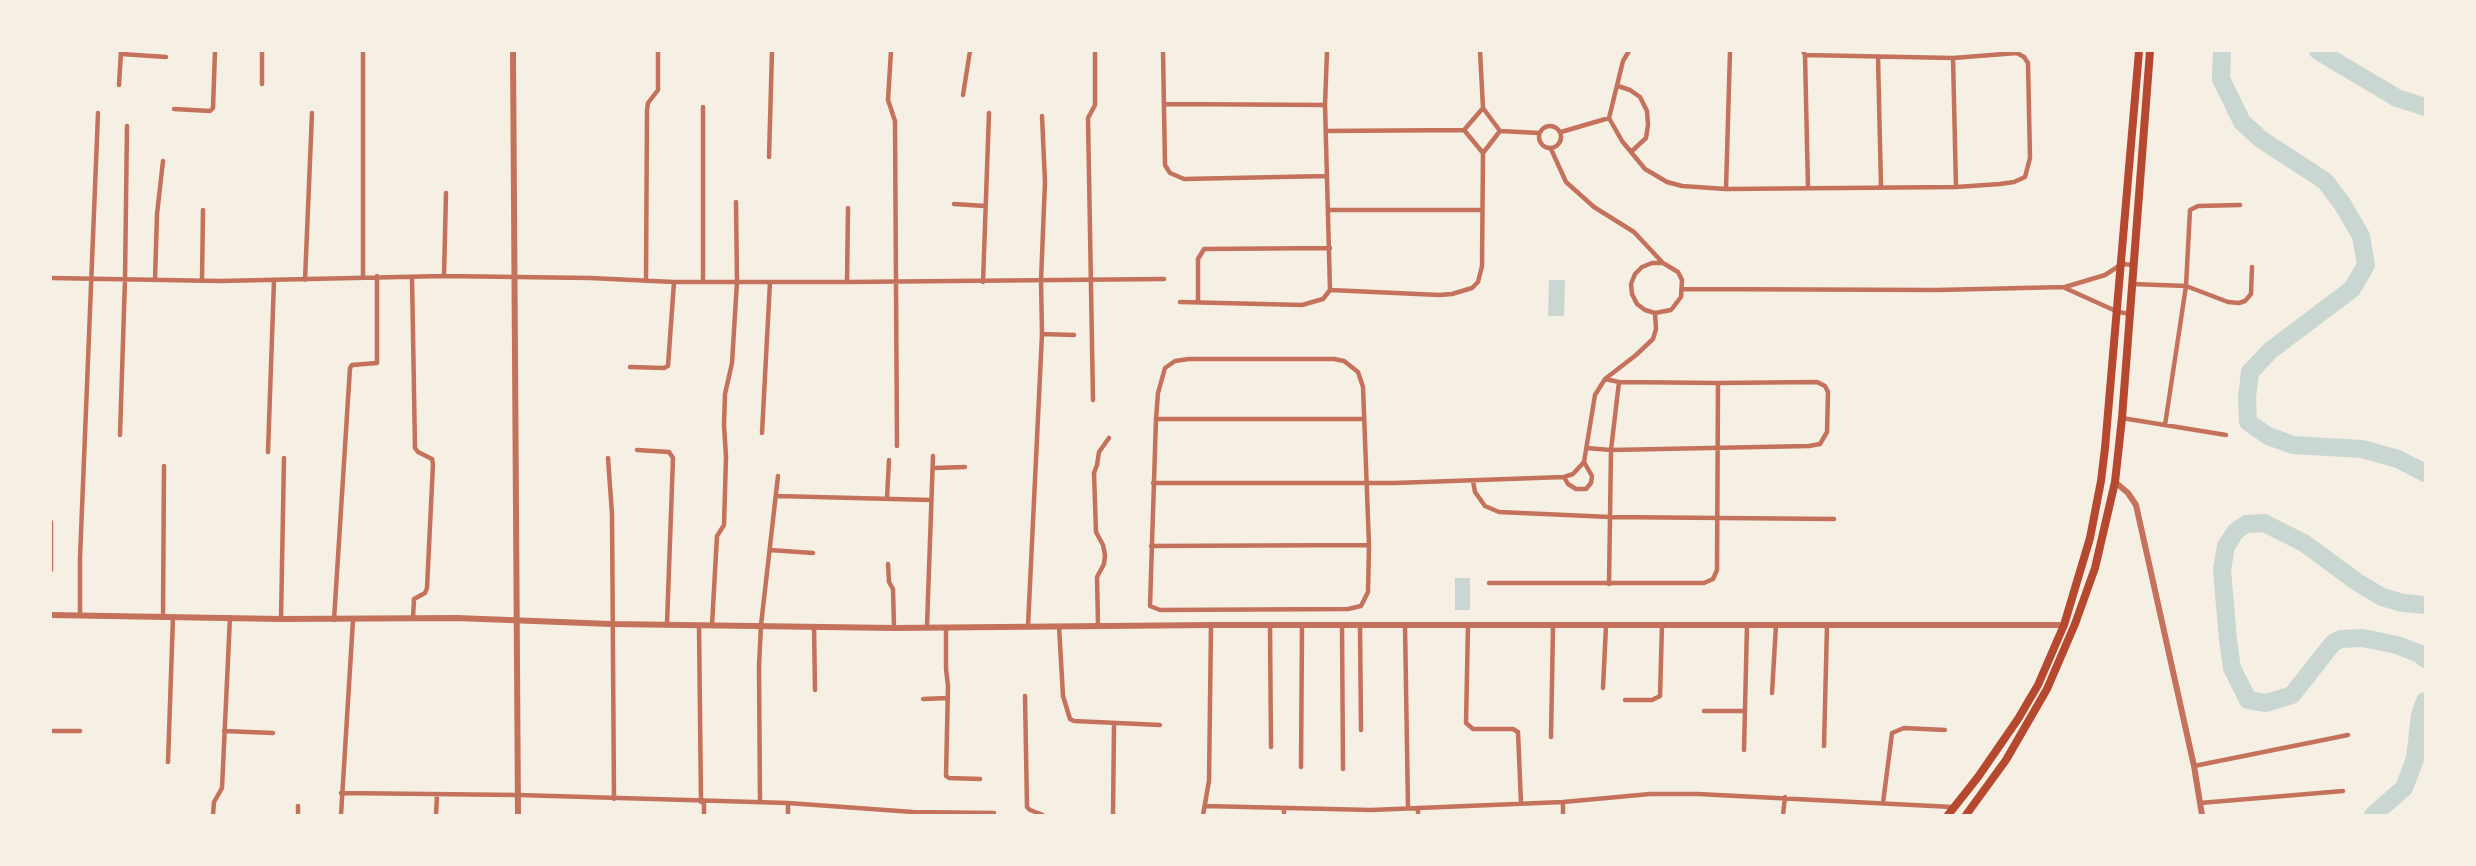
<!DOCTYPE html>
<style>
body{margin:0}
#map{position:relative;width:2476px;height:866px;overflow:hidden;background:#f6efe4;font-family:"Public Sans",sans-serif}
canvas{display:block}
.frame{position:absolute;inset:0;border:52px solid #f6efe4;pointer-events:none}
</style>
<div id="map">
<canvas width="2476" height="866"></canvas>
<div class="frame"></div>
</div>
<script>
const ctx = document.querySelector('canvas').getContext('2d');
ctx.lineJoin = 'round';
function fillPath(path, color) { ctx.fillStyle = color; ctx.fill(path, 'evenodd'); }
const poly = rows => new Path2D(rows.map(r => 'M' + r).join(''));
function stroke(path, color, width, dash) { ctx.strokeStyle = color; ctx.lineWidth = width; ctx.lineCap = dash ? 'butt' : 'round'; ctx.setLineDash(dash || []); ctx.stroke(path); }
const water = poly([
 [1549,280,1565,280,1564,316,1548,316],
 [1455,578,1470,578,1470,610,1455,610]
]);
const river = poly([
 [2222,51,2221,79,2242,122,2262,140,2325,181,2343,205,2361,236,2366,265,2352,289,2271,350,2250,372,2247,397,2248,422,2268,436,2293,445,2362,449,2398,459,2425,473],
 [2318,51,2397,98,2425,107],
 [2425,605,2403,603,2382,597,2357,582,2304,543,2264,523,2246,524,2236,531,2226,546,2222,570,2228,640,2232,668,2248,700,2266,703,2292,695,2333,643,2341,639,2363,638,2397,645,2420,654,2425,659],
 [2373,815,2404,788,2415,759,2420,715,2425,701]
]);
const minor = poly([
 [891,51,888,100,895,121,897,446],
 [1163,51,1165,165,1170,173,1184,179,1327,176],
 [1480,51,1483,108],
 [1803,51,1805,55,1808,188],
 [121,54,166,57],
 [1878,57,1881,187],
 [1953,58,1956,187],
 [262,84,262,51],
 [119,85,121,52],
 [1618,86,1630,90,1640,97,1647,111,1648,125,1646,138,1632,151],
 [963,95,970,51],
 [1165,104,1325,105],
 [703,107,703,282],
 [174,109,210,111,213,108,215,51],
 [1609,118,1622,141,1645,169,1667,182,1682,186,1726,189,1956,187,2000,184,2014,182,2025,177,2030,158,2028,63,2024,57,2017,53,1953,58,1805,55],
 '1539 137a11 11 0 1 1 22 0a11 11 0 1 1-22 0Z',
 [1464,130,1483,153,1500,131],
 [1326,131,1464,130,1483,108,1500,131],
 [1500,131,1539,133],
 [1561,132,1609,118,1623,61,1629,51],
 [1551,149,1566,182,1594,207,1634,232,1663,263,1678,272,1682,280,1681,297,1671,310,1655,313,1645,310,1637,304,1632,294,1631,284,1635,274,1642,267,1652,263,1663,263],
 [769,157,772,51],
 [1726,189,1730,51],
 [954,204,985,206],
 [1329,210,1481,210],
 [444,276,446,193],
 [363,277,363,51],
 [412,277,415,448,418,452,432,459,433,464,427,588,425,593,414,599,413,618],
 [51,278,220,281,444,276,590,278,674,282,847,282,1164,279],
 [155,280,157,214,163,161],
 [305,280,312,113],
 [202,281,203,210],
 [646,281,647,110,648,103,658,90,658,51],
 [847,282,848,208],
 [983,282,989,113],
 [2133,284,2186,286,2228,302,2239,303,2245,301,2251,294,2252,267],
 [2065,288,2118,312,2131,314],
 [1683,289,1937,290,2065,287,2105,275,2122,264,2133,265],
 [1330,290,1439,295,1452,294,1472,288,1478,282,1482,266,1483,153],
 [1180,302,1302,305,1323,299,1330,290,1325,105,1327,51],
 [1198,302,1198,259,1204,249,1330,248],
 [1042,334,1074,335],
 [1189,359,1334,359,1344,361,1358,372,1363,387,1369,545,1368,592,1361,606,1348,609,1160,610,1150,606,1156,419,1158,393,1165,368,1175,361,1189,359],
 [630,367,664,368,668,366,674,282],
 [1093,400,1088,118,1095,105,1095,51],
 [2122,418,2226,435],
 [1156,419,1363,419],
 [2165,425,2186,286,2190,210,2198,206,2240,205],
 [762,433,770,282],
 [120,435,125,279,127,126],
 [1586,448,1611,450,1809,446,1820,444,1827,432,1828,392,1825,386,1817,382,1718,383,1619,382,1605,379],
 [637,450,669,452,673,458,667,624],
 [268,452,274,280],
 [608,458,612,514,614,799],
 [933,468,965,467],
 [1564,477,1568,484,1576,489,1586,489,1591,483,1592,476,1584,462],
 [1473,481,1475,492,1485,506,1499,512,1610,517,1834,519],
 [1153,483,1395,483,1564,477,1573,474,1584,462,1595,395,1605,379,1636,355,1653,339,1656,329,1655,313],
 [777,496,931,500],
 [887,498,889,460],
 [51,522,51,570],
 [1151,546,1369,545],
 [770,550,813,553],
 [888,564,889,582,893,589,894,628],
 [1489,583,1704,583,1713,579,1717,570,1718,383],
 [1609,584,1611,450,1619,382],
 [80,615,80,558,98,113],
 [163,616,164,466],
 [281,619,284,458],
 [334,620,350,368,352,365,377,363,377,276],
 [699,625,701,802],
 [712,625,717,536,724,525,726,457,724,425,725,394,732,363,737,282,736,202],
 [1098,625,1097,577,1104,564,1105,555,1103,545,1096,532,1094,473,1097,465,1099,452,1109,438],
 [1360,625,1361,730],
 [1405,625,1408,808],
 [1468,625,1466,723,1473,729,1513,729,1518,732,1521,803],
 [814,626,815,690],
 [927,626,933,456],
 [1028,626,1042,334,1041,280,1045,182,1042,116],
 [1059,626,1063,696,1070,719,1074,721,1160,725],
 [1342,626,1343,769],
 [1270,627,1271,747],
 [946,628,946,669,948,686,946,776,949,778,980,779],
 [1603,688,1606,626],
 [1772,693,1776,625],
 [1025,696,1027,807,1030,810,1043,815],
 [923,699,948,698],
 [1625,700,1652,700,1660,696,1662,625],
 [1704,711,1745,711],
 [51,731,80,731],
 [224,731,273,733],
 [1551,737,1553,627],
 [1824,746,1827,625],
 [1744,750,1747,625],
 [168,762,173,617],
 [2194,766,2348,735],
 [1301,767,1302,626],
 [341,793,518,795,788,803,913,812,994,813],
 [760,802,759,666,761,625,778,476],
 [1563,802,1563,815],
 [1883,803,1892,733,1904,728,1945,730],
 [2200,803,2343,791],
 [298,806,298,815],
 [1205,806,1371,810,1563,802,1650,794,1698,794,1952,807],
 [1418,808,1418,815],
 [213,815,214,802,222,788,230,617],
 [341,815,353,620],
 [436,815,437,795],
 [704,815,704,802],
 [788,815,788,803],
 [1113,815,1114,724],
 [1203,815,1209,781,1211,625],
 [1284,815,1284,808],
 [1783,815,1785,797]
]);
const tertiary = poly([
 [513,51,518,815],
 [2115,482,2128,493,2136,505,2194,766,2202,815],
 [51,615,281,619,457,618,611,624,894,628,1211,625,2064,625]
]);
const primary = poly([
 [1948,815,1978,777,2018,719,2038,685,2064,625,2090,538,2101,481,2105,448,2139,51],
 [1966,815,2006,760,2047,689,2075,624,2095,568,2115,482,2122,418,2150,51]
]);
fillPath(water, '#c9d6d2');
stroke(river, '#c9d6d2', 18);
stroke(minor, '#c5725c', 4.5);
stroke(tertiary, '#c5725c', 6);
stroke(primary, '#b5482f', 8);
</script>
